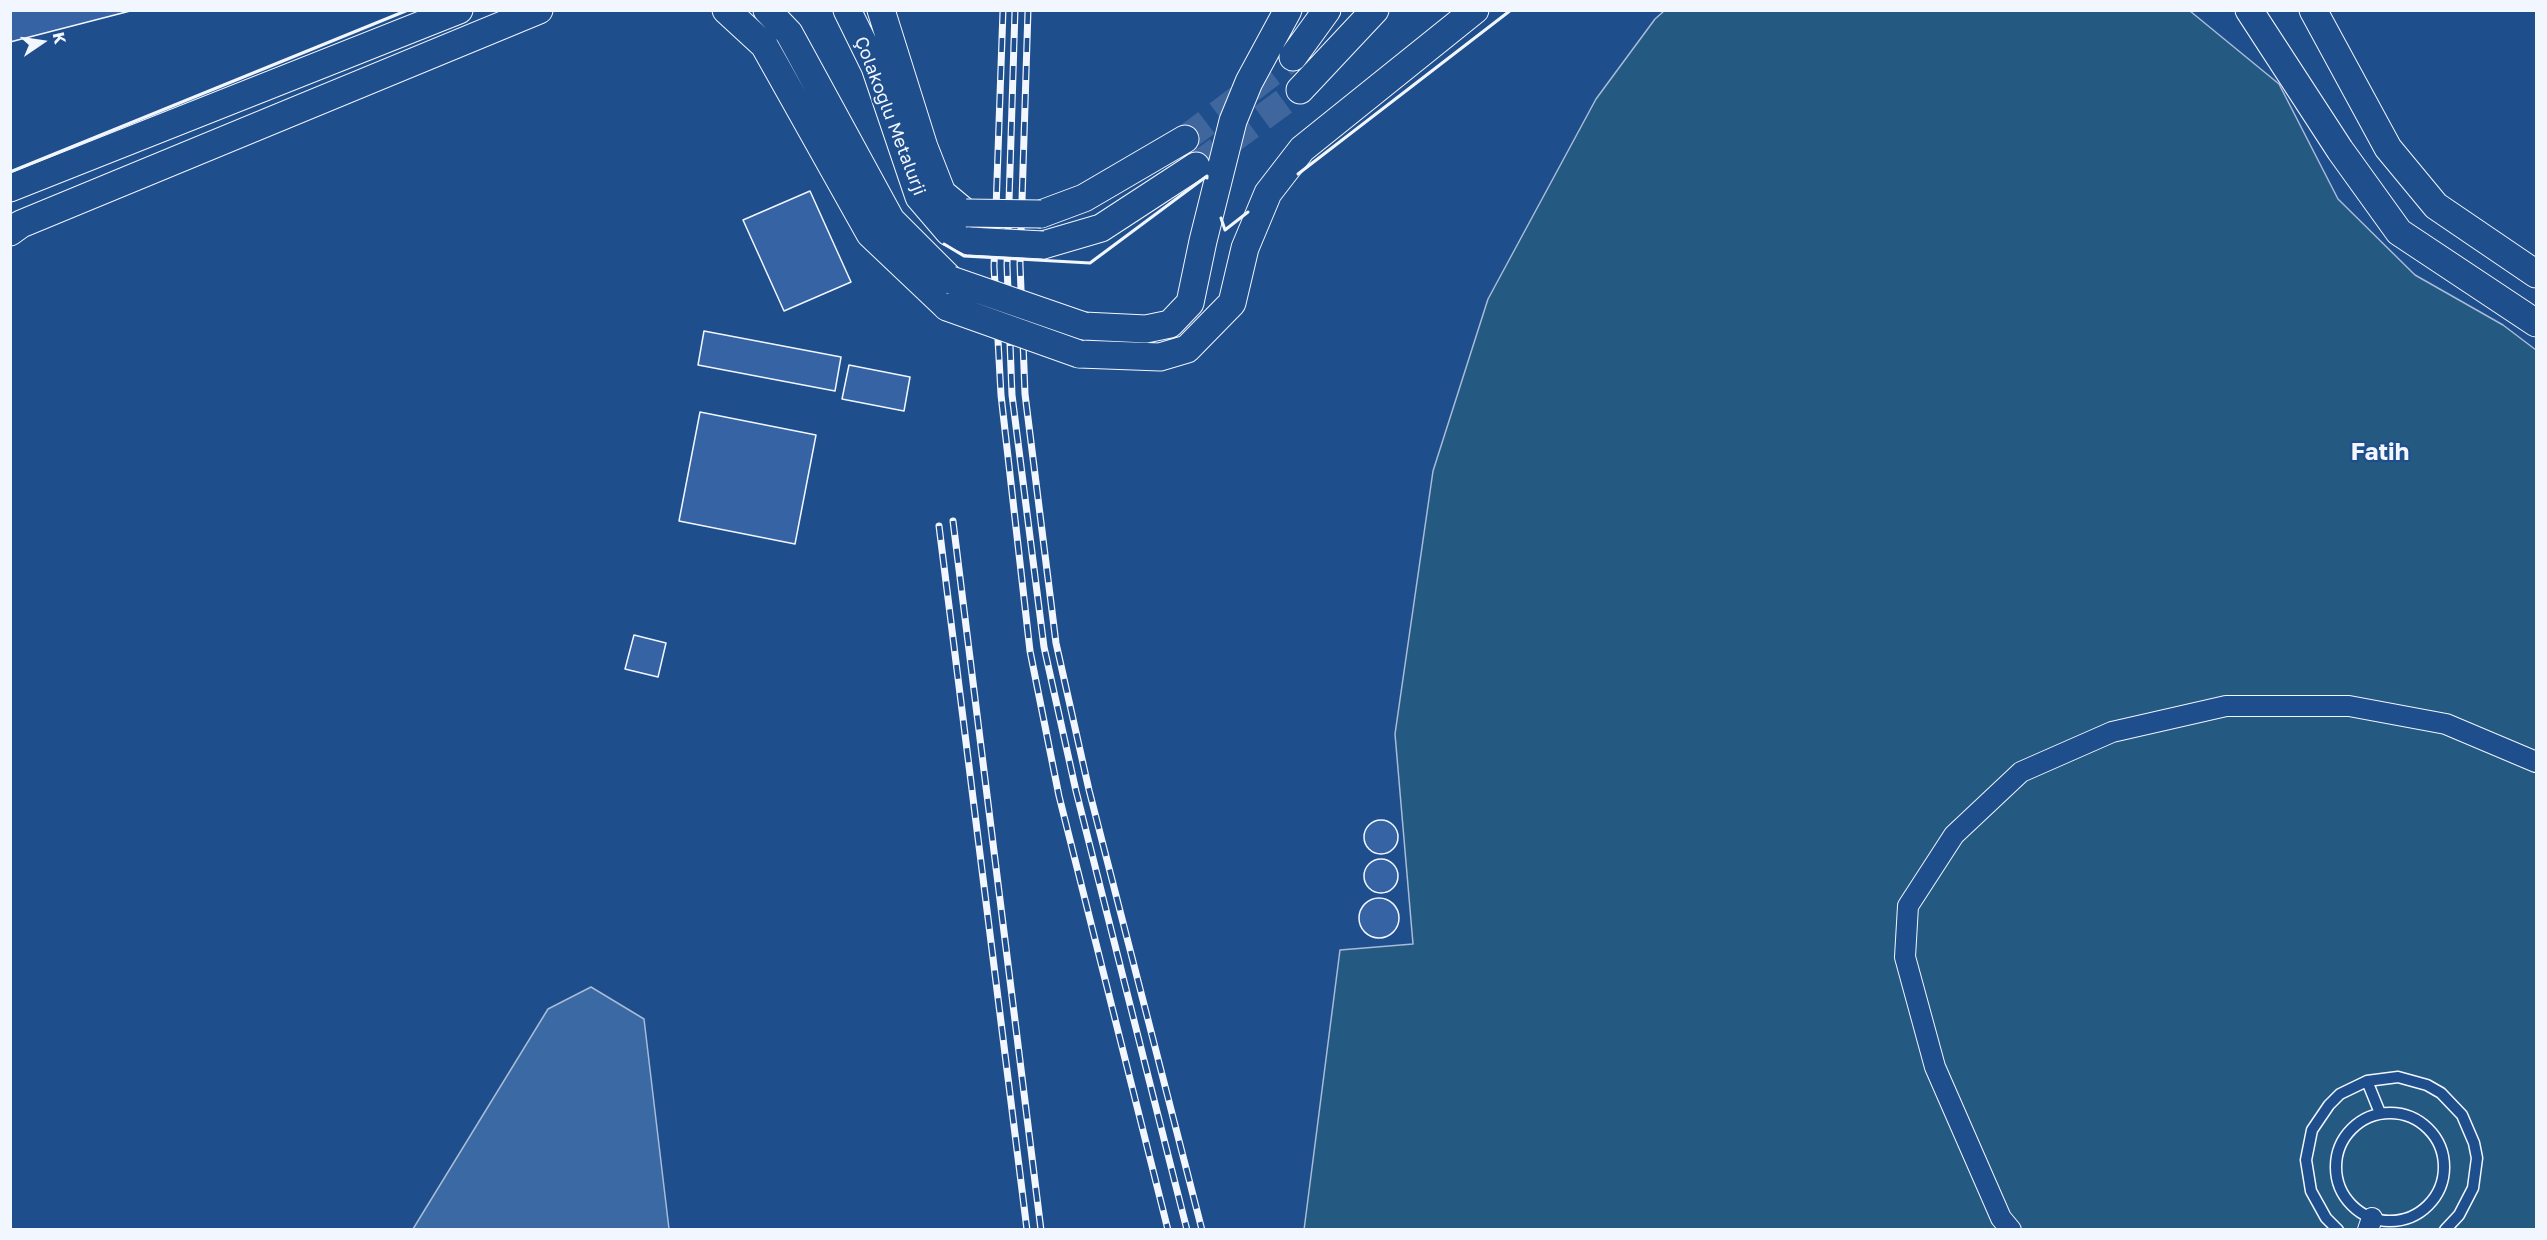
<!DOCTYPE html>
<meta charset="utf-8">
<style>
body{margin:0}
#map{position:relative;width:2547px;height:1240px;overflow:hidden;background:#1f4e8c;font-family:"Golos Text",sans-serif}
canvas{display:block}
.frame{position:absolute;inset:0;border:12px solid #f2f6ff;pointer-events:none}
.north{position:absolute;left:12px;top:12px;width:60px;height:60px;-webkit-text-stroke:4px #1f4e8c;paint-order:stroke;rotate:77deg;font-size:16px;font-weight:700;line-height:24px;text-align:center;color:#f2f6ff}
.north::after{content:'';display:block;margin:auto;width:21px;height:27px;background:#f2f6ff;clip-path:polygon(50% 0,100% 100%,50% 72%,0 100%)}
</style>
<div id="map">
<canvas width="2547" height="1240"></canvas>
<div class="frame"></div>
<div class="north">K</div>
</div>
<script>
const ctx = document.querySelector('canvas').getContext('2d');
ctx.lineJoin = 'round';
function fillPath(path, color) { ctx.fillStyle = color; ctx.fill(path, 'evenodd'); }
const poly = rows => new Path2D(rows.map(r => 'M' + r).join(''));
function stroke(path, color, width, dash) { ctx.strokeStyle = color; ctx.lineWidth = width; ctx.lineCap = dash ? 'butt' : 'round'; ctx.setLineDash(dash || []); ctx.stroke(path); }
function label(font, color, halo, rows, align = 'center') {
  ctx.font = font + ' "Golos Text",sans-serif'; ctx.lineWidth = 4.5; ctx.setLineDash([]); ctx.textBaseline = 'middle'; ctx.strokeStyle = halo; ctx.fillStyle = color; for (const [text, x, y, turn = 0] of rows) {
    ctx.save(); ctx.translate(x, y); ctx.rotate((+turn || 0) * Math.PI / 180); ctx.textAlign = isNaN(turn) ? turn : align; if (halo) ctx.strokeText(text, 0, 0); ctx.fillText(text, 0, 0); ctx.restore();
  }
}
const green = poly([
 [1664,11,2190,11,2279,84,2338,199,2415,275,2503,325,2536,350,2536,1229,1304,1230,1340,950,1413,944,1395,734,1433,471,1488,299,1596,99,1655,19,1664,11]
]);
const water = poly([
 [591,987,644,1019,669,1229,413,1229,548,1009,591,987]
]);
const building = poly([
 [10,10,134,10,10,42,10,10],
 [810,191,851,282,784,311,743,220,810,191],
 [704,331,841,357,835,391,698,365,704,331],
 [849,365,910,377,904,411,842,399,849,365],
 [700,412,816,435,795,544,679,521,700,412],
 [634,635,666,643,658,677,625,669,634,635],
 '1364 837a17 17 0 1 1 34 0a17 17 0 1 1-34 0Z',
 '1364 876a17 17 0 1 1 34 0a17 17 0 1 1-34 0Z',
 '1359 918a20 20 0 1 1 40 0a20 20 0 1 1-40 0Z'
]);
const secondaryTunnel = poly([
 [1185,139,1293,57],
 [1196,166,1300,90]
]);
const service = poly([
 [2367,1081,2380,1113],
 '2336 1167a54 54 0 1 1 108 0a54 54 0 1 1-108 0Z',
 [2338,1230,2326,1218,2311,1191,2306,1160,2312,1130,2329,1105,2340,1094,2367,1081,2398,1077,2427,1085,2441,1093,2462,1115,2474,1143,2477,1158,2473,1188,2459,1215,2445,1230]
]);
const minor = poly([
 [2011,1230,2001,1218,1935,1067,1905,957,1908,906,1954,835,2021,772,2112,732,2226,706,2349,706,2446,724,2536,762],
 [2368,1230,2372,1218]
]);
const secondary = poly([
 [726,10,764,45,870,234,947,307],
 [767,10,789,33,891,220,951,280],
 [847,10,875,67,919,197,949,232,969,241],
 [881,10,924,147,942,193,966,213],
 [2249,10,2340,150,2399,232,2536,323],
 [2313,10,2388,148,2436,206,2536,274],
 [1293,57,1327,10],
 [1300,90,1375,10],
 [10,188,459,10],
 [1041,214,1084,198,1185,139],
 [10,232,21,224,539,10],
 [1043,245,1101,228,1196,166],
 [1084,326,1146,329,1170,324,1190,303,1203,241,1233,121,1249,82,1288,10],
 [1079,354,1160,357,1187,349,1232,303,1245,248,1268,193,1302,149,1475,10]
]);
const rail = poly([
 [1003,10,994,266,1001,395,1030,651,1059,796,1168,1230],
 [1015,10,1007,265,1012,395,1044,647,1076,791,1187,1230],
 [1028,10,1020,264,1025,394,1056,643,1089,790,1202,1230],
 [953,521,1041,1230],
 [939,526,1027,1230]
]);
const secondaryBridge = poly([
 [966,213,1041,214],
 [969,241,1043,245],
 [951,280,1084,326],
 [947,307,1079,354]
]);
const wall = poly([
 [10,172,408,10],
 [1298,174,1511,10],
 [1221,218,1225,230,1248,212],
 [944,244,964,256,1090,263,1207,176,1207,178]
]);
const streetNames = [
 ["Çolakoğlu Metalurji",890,116,69]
];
const districtNames = [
 ["Fatih",2380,452]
];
fillPath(green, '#245a82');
stroke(green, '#a8bbd7', 1.5);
fillPath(water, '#3b69a3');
stroke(water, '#a8bbd7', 1.5);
fillPath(building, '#3563a3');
stroke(building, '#f2f6ff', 1.5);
stroke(secondaryTunnel, '#3f679d', 27, [27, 14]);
stroke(service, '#f2f6ff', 13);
stroke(minor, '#f2f6ff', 22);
stroke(secondary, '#f2f6ff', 29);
stroke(service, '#1f4e8c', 10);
stroke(minor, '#1f4e8c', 20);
stroke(secondary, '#1f4e8c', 27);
stroke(rail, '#f2f6ff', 7);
stroke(rail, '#1f4e8c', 4.5, [14]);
stroke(secondaryBridge, '#f2f6ff', 29, []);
stroke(secondaryBridge, '#1f4e8c', 27);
stroke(wall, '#f2f6ff', 3);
label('18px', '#f2f6ff', '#1f4e8c', streetNames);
label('bold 24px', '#f2f6ff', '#1f4e8c', districtNames);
</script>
